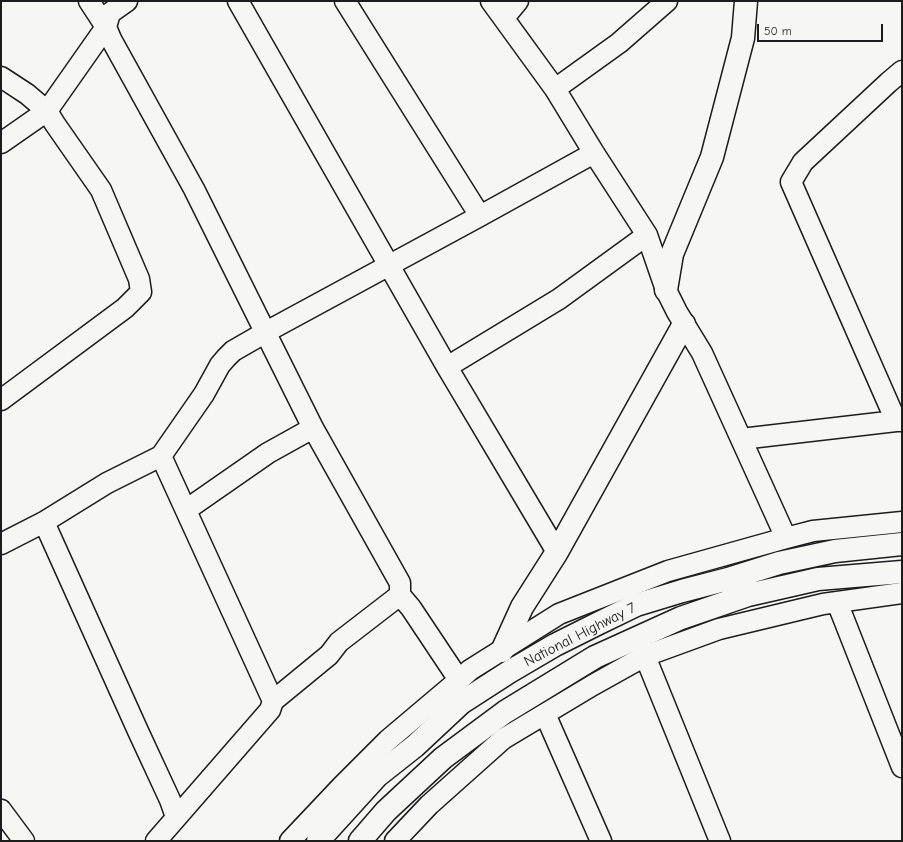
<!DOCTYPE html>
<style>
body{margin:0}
#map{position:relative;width:903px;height:842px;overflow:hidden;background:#f6f6f2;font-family:"Comic Neue",sans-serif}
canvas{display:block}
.frame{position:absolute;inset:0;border:2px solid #1c1c1c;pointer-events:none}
.scale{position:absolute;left:757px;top:24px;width:126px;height:18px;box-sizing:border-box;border:2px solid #1c1c1c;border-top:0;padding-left:5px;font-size:12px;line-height:14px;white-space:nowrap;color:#1c1c1c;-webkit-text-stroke:3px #f6f6f2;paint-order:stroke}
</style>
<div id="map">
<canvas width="903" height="842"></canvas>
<div class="frame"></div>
<div class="scale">50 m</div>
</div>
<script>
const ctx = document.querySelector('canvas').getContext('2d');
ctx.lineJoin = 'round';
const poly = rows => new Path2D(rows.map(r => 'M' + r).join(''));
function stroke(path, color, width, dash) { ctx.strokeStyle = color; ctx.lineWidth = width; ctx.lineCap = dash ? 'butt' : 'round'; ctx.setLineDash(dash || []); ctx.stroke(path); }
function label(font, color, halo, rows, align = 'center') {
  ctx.font = font + ' "Comic Neue",sans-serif'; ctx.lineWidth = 3; ctx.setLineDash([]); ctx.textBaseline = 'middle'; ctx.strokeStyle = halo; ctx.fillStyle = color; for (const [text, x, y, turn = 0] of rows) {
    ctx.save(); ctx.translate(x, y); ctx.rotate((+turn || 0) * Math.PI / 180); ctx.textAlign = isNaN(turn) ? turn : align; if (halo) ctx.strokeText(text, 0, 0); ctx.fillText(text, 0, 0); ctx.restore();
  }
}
const minor = poly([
 [89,1,106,27,111,39,194,189,313,428,400,583,400,595,339,642,329,655,273,701,270,710,156,841],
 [238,1,447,367,557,552],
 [345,1,480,216],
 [491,1,555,89,594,153,647,235,666,290,677,312,702,353,786,538],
 [504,18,518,1],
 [1,77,27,94,47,111,55,124,101,190,139,279,141,292,125,308,1,400],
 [555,89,619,43,667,1],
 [1,143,47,111,106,27,110,13,127,1],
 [447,367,559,299,647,235],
 [896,421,791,182,803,162,889,82,902,71],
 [741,439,896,421,902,421],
 [161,456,273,701],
 [186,510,268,453,313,428],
 [44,522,138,731,170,800,176,817],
 [1,544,44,522,107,483,161,456,204,394,220,365,226,358,233,351,266,332,480,216,594,153],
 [400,595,411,608,459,680],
 [837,602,902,767],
 [645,656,720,841],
 [545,714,601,841],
 [1,810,24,841],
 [290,841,341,787,388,740,459,680,470,670,559,614,668,571,786,538,813,531,902,522],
 [395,841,429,805,503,739,593,685,645,656,719,629,823,604,902,593]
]);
const tertiary = poly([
 [666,290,672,254,712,157,743,38,746,1],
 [502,651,522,607,557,552,684,324]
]);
const trunk = poly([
 [318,841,377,776,415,746,461,703,509,672,555,645,597,624,636,605,682,591,728,579,779,563,835,551,902,544],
 [360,841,386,811,443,758,505,712,595,657,681,618,748,595,818,579,902,572]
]);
const streetNames = [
 ["National Highway 7",580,635,-27]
];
stroke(minor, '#1c1c1c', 23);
stroke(tertiary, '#1c1c1c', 25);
stroke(trunk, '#1c1c1c', 25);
stroke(minor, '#f6f6f2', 20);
stroke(tertiary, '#f6f6f2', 22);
stroke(trunk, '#f6f6f2', 22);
label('15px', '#1c1c1c', '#f6f6f2', streetNames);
</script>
